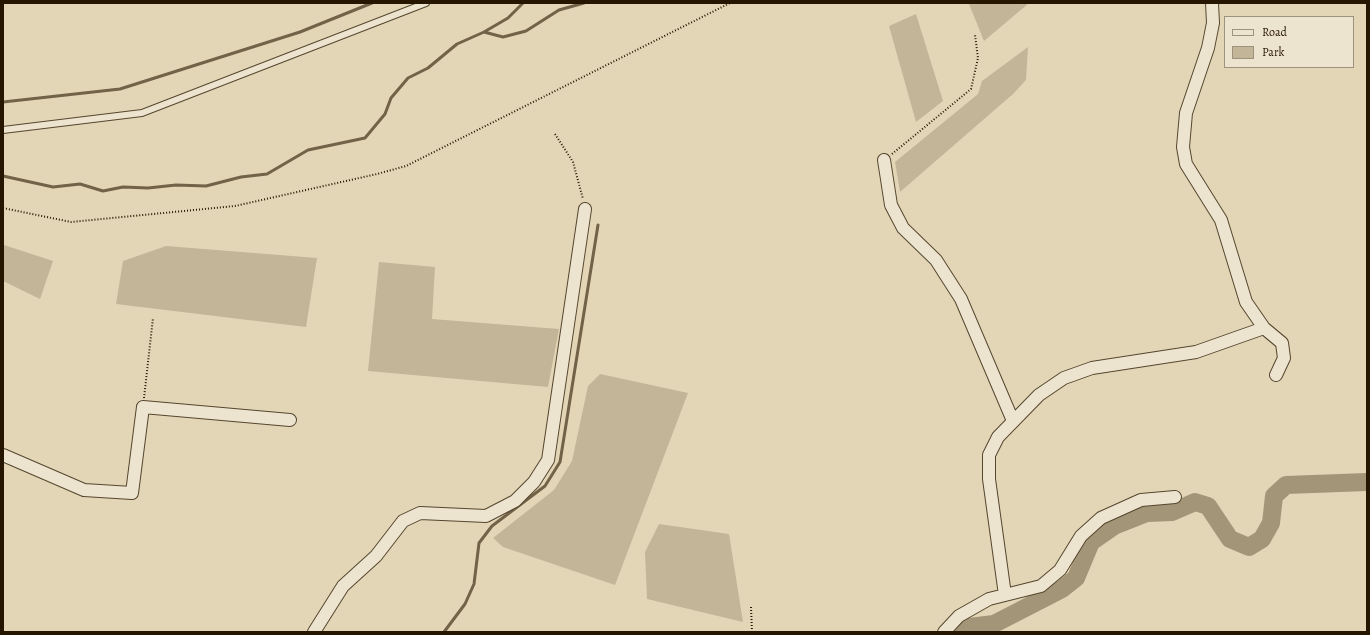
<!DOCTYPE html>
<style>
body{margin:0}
#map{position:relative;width:1370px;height:635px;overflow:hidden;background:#e3d6b6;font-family:Alegreya,serif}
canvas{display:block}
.frame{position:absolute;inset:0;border:4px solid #261600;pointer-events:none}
.legend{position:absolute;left:1224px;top:16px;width:130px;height:52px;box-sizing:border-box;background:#ede4d0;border:1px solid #9d927d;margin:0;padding:5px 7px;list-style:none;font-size:12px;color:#261600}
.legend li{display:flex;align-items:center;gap:8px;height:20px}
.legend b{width:20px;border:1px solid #9d927d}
</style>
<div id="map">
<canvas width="1370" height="635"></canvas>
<div class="frame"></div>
<ul class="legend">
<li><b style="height:5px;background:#ede4d0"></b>Road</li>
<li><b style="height:11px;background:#c3b597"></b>Park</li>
</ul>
</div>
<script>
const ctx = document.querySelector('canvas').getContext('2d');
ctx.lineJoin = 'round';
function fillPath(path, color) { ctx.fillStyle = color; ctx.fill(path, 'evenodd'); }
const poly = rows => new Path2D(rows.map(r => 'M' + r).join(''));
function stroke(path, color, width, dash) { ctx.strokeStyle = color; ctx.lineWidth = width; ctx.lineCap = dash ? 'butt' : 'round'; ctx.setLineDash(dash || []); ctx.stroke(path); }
const green = poly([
 [970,3,1029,3,984,41,969,4],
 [916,14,943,101,916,122,889,26],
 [1028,47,1026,80,1013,94,900,192,895,162,978,94,982,81],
 [4,245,53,261,40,299,3,281],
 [166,246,317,258,306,327,116,304,123,261],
 [379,262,435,267,432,319,559,329,548,387,368,371],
 [600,374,688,393,615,585,503,547,493,538,554,490,572,461,588,386],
 [659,524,729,534,743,622,647,599,645,552]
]);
const stream = poly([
 [484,32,508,18,523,3],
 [3,102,120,89,300,32,372,3],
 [3,176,53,187,80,184,103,191,123,187,148,188,176,185,206,186,241,177,267,174,308,150,365,138,385,114,391,98,408,78,428,68,457,44,484,32,503,37,526,31,559,10,584,3],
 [444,632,465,604,474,584,479,543,492,526,545,486,560,462,598,225]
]);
const river = poly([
 [963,632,969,627,994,624,1062,589,1076,578,1091,542,1114,526,1147,513,1172,512,1195,502,1208,506,1230,539,1249,547,1262,539,1271,523,1274,496,1286,485,1367,482]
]);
const path = poly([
 [555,134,573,162,583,199],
 [892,154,971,89,978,58,975,35],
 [3,208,71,222,235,206,377,174,406,166,730,3],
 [144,398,153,318],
 [751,607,752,632]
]);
const service = poly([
 [3,130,142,113,426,3]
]);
const minor = poly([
 [1212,3,1213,23,1208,48,1186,113,1183,147,1186,164,1221,220,1246,302,1264,328,1282,343,1284,358,1276,375],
 [884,160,891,205,903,228,936,260,961,299,1013,421],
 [3,455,84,490,132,493,143,407,290,420],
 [1005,595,989,479,989,455,998,437,1039,395,1064,378,1092,368,1196,352,1264,328],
 [314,632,343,586,376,556,403,521,420,513,486,516,515,501,534,482,548,460,585,209],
 [944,632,959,616,989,599,1041,586,1060,570,1081,536,1101,518,1141,500,1175,497]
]);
fillPath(green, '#c3b597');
stroke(stream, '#716248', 3);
stroke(river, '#a39578', 18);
stroke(service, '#55462e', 8);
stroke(minor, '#55462e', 14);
stroke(path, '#261600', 2, [1, 2]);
stroke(service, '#ede4d0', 6);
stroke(minor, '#ede4d0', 12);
</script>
